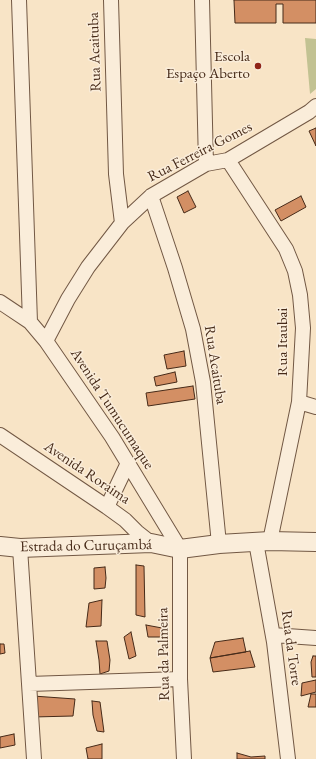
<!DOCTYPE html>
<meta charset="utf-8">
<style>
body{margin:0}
canvas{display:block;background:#f8e4c6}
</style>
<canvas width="316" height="759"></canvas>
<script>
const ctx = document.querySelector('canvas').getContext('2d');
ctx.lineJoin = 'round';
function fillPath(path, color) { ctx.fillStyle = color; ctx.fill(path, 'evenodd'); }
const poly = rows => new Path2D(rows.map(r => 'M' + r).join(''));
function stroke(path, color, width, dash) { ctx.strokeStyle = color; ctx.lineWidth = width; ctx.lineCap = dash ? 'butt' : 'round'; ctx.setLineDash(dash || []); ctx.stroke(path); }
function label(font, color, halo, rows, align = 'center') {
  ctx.font = font + ' "EB Garamond",serif'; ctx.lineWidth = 3; ctx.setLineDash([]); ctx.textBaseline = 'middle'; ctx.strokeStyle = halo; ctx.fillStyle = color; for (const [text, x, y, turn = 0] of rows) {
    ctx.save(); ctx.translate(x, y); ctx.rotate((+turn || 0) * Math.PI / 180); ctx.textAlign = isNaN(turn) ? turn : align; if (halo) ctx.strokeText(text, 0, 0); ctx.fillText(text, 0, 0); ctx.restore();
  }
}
const green = poly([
 [305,38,316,39,316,89,310,94]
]);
const building = poly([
 [234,0,316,0,316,23,283,23,283,4,276,4,276,23,235,23,234,0],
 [316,128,316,146,309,131,316,128],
 [188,191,196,207,184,213,177,197,188,191],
 [301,196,306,207,281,221,275,210,301,196],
 [184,351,186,366,167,369,164,355,184,351],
 [175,372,177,382,156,386,154,377,175,372],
 [193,386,195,399,148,406,146,393,193,386],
 [136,565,144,566,145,617,136,615,136,565],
 [105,567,106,578,105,588,94,589,94,568,105,567],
 [102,600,101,626,86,627,89,603,102,600],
 [146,625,162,628,163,637,148,637,146,625],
 [131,632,136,656,129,659,124,637,131,632],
 [243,638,246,652,210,658,215,642,243,638],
 [96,641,107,641,110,660,109,671,100,674,99,660,96,641],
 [0,644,4,644,5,653,0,654,0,644],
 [250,651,255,667,213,672,210,658,250,651],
 [313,656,316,656,316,677,312,677,311,662,313,656],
 [316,680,316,692,301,696,302,683,316,680],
 [311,694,316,694,316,707,308,707,311,694],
 [33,696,75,699,73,716,33,717,33,696],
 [92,701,100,702,104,732,97,731,93,715,92,701],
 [14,734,15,745,0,748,0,737,14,734],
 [102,744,102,759,88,759,86,748,102,744],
 [237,753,251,757,265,756,265,759,237,759,237,753]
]);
const minor = poly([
 [19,0,30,322],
 [111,0,116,174,122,223],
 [202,0,206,164],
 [228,160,286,249,295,271,300,295,303,328,299,402,270,541],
 [151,196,175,268,193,329,203,382,219,544],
 [0,302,30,322,46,341,112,437,180,549,180,679,184,759],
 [46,341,68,299,88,267,122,223,151,196,206,164,228,160,309,112,316,106],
 [299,402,316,407],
 [0,435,107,507,125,520,137,532,151,543],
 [107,507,128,463],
 [256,542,274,642,288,759],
 [20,548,34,759],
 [273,635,316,638],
 [29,684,180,679]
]);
const tertiary = poly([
 [0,546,20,548,151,543,180,549,219,544,270,541,316,542]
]);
const markers = [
 [258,66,4,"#8f2418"]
];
const streetNames = [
 ["Rua Acaituba",95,52,-92],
 ["Rua Ferreira Gomes",200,152,-27],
 ["Rua Itaubai",283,342,-90],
 ["Rua Acaituba",215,365,81],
 ["Avenida Tumucumaque",112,409,57],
 ["Avenida Roraima",87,473,34],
 ["Estrada do Curuçambá",86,546,-1],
 ["Rua da Torre",291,648,82],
 ["Rua da Palmeira",164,654,-91]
];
const poiNames = [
 ["Escola",250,57],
 ["Espaço Aberto",250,74]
];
fillPath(green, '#c2c292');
fillPath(building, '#d38f64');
stroke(building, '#462a18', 1);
stroke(minor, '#725844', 16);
stroke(tertiary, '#725844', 20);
stroke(minor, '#faedda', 14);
stroke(tertiary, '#faedda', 18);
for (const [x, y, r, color] of markers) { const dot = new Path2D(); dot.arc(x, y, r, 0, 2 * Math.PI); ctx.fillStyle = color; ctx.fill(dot); stroke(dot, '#faedda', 1.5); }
label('15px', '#462a18', '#faedda', streetNames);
label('15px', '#462a18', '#faedda', poiNames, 'right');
</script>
